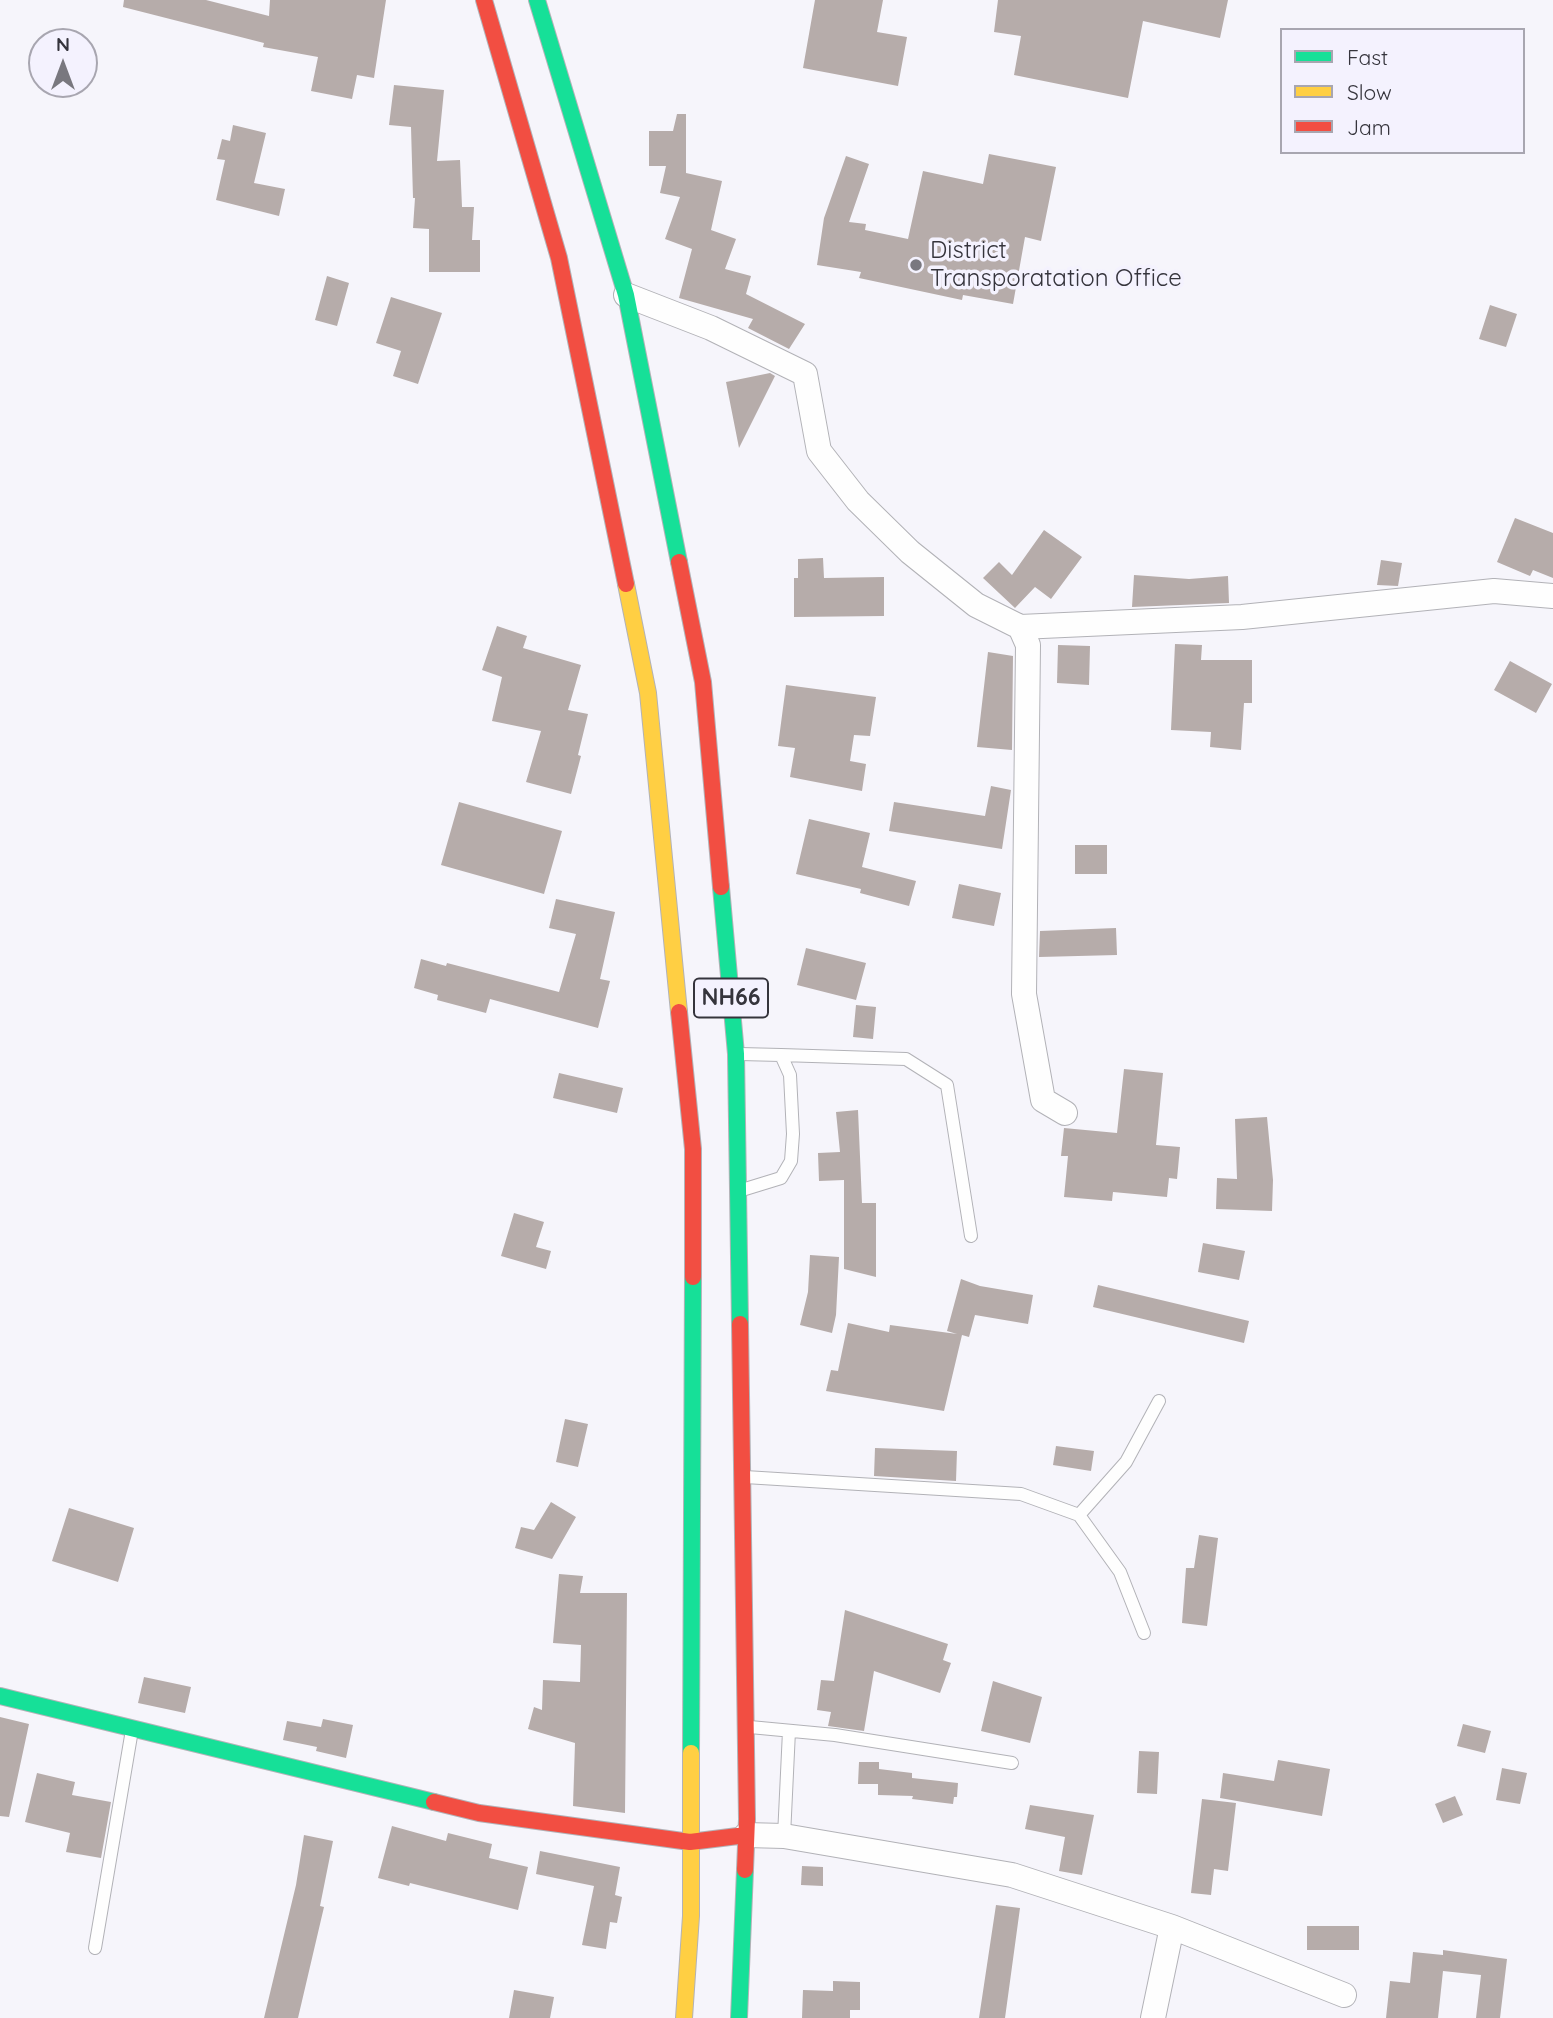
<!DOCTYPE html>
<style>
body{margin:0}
#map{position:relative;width:1553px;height:2018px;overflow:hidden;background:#f6f5fb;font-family:Quicksand,sans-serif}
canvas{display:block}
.legend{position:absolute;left:1280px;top:28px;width:245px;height:126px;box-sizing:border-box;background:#f4f2fe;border:2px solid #a8a6b0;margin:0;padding:9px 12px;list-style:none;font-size:21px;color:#35343c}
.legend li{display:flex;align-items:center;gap:14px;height:35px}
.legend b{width:35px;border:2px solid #a8a6b0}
.north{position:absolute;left:28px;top:28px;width:70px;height:70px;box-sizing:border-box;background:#f4f2fe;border:2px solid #a8a6b0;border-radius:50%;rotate:0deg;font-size:19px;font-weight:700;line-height:28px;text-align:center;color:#35343c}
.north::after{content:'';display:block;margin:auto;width:24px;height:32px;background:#79787f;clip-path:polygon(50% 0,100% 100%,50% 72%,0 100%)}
</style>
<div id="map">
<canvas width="1553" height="2018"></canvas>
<ul class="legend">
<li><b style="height:9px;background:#16e098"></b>Fast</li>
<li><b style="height:9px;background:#ffcf43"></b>Slow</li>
<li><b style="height:9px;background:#f24e42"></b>Jam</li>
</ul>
<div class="north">N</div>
</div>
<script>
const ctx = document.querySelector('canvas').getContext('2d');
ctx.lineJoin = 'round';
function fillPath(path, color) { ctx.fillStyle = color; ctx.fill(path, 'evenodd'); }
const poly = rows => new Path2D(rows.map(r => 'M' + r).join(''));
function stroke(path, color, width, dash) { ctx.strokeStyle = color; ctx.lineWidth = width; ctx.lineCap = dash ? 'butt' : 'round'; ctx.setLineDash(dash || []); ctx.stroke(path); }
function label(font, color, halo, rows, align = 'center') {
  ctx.font = font + ' Quicksand,sans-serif'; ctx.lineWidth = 7; ctx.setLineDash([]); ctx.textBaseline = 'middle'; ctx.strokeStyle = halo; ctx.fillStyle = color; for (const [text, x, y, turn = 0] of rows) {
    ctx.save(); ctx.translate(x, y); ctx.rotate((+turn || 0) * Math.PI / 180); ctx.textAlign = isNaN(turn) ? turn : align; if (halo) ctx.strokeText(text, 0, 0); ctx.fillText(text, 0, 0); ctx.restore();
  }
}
const building = poly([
 [124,0,206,0,269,16,270,0,386,0,374,78,357,75,352,99,311,91,318,57,263,47,264,43,123,7],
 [815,0,883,0,877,32,907,37,898,86,803,68],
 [998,0,1228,0,1220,38,1143,21,1128,98,1014,75,1021,36,994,32],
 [394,85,444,90,437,161,460,160,462,207,474,207,472,240,480,240,480,272,429,272,429,229,413,228,415,198,413,198,411,127,389,125],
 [677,114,686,114,686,173,722,181,711,230,736,239,725,269,751,276,746,294,805,324,789,349,748,328,753,319,679,298,692,249,665,239,680,197,660,193,666,166,649,166,649,131,673,131],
 [233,125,266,133,254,183,285,189,279,216,216,200,225,160,217,159,222,139,230,141],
 [989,154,1056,167,1041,241,1025,237,1013,304,963,295,962,300,859,278,861,272,817,265,824,218,846,156,869,164,849,222,866,224,865,230,908,239,923,171,983,184],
 [327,276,349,283,337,326,315,320],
 [391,297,442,313,418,384,393,376,401,351,376,343],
 [1490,305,1517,314,1506,347,1479,339],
 [770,373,775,376,739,448,726,382],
 [1515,518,1553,533,1553,578,1533,570,1530,576,1497,562],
 [1044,530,1082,557,1051,599,1035,587,1015,608,983,578,999,562,1012,575],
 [823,558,824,578,884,577,884,616,794,617,794,578,798,578,798,559],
 [1381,560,1402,563,1398,586,1377,585],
 [1134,575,1189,579,1228,576,1229,603,1132,607],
 [497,626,527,636,523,648,581,665,568,710,588,714,578,755,581,756,571,794,526,782,541,731,492,721,502,677,482,670],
 [1175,644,1202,645,1201,660,1252,660,1252,703,1244,703,1241,750,1210,747,1211,732,1171,730],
 [1058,645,1090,646,1089,685,1057,683],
 [988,652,1013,656,1012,750,977,747],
 [1510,661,1552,684,1536,713,1494,690],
 [786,685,876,697,870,736,854,735,850,761,866,764,862,791,790,777,795,748,778,746],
 [991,786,1011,790,1002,849,889,831,894,802,985,816],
 [459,802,562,831,544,894,441,865],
 [809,819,870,833,862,867,916,881,909,906,860,893,861,889,796,874],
 [1075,845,1107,845,1107,874,1075,874],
 [959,884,1001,893,994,926,952,918],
 [556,899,615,912,600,979,610,981,598,1028,490,999,486,1013,437,1000,438,995,414,988,421,959,446,966,447,963,559,992,576,934,549,928],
 [1116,928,1117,955,1039,957,1040,931],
 [806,948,866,963,856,1000,797,985],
 [856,1005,876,1007,873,1039,853,1037],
 [1124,1069,1163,1073,1156,1145,1180,1147,1177,1179,1169,1178,1167,1197,1113,1192,1112,1201,1064,1197,1068,1156,1061,1156,1064,1128,1117,1133],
 [559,1073,623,1088,617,1113,553,1098],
 [858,1110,862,1203,876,1203,876,1277,844,1269,844,1180,819,1181,818,1153,840,1152,836,1112],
 [1267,1117,1273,1180,1272,1211,1216,1209,1217,1178,1237,1179,1235,1119],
 [514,1213,544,1222,536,1247,551,1251,546,1269,501,1256],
 [1203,1243,1245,1251,1239,1280,1198,1272],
 [810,1255,839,1257,836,1315,832,1333,800,1325,808,1292],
 [961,1279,980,1286,1033,1295,1028,1324,975,1315,969,1337,962,1335,944,1411,826,1391,831,1370,838,1371,848,1323,889,1332,890,1325,957,1334,947,1331],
 [1098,1285,1249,1321,1244,1343,1093,1307],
 [565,1419,588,1424,578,1467,556,1462],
 [1056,1446,1094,1451,1091,1471,1053,1465],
 [875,1448,957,1451,956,1481,874,1476],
 [551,1502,576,1517,552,1559,515,1548,521,1527,534,1530],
 [69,1508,134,1528,118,1582,52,1561],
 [1199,1535,1218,1538,1207,1626,1182,1623,1186,1568,1194,1568],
 [559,1574,583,1576,580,1593,627,1593,625,1813,573,1806,575,1743,528,1729,534,1707,542,1710,543,1680,580,1682,581,1645,553,1643],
 [845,1610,948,1644,943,1660,951,1663,940,1693,874,1671,864,1731,828,1726,831,1712,817,1710,821,1680,834,1681],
 [144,1677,191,1687,185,1713,138,1703],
 [993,1681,1042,1697,1030,1743,981,1731],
 [0,1717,29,1724,9,1817,0,1816],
 [323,1719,353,1725,346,1758,316,1751,317,1747,283,1740,287,1721,321,1727],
 [1463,1724,1491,1731,1485,1753,1457,1746],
 [1139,1751,1159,1752,1157,1794,1137,1793],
 [1278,1760,1330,1769,1322,1816,1220,1798,1223,1773,1274,1781],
 [859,1762,879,1762,879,1769,912,1773,912,1778,958,1783,957,1797,954,1797,953,1804,912,1799,913,1796,878,1795,878,1784,858,1784],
 [1502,1768,1527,1773,1520,1804,1496,1800],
 [37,1773,75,1782,72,1795,111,1802,101,1858,66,1852,70,1833,25,1822],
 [1455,1796,1463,1815,1443,1823,1435,1804],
 [1202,1799,1236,1803,1228,1871,1214,1869,1211,1895,1191,1893],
 [1030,1805,1094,1815,1082,1875,1059,1871,1065,1837,1025,1829],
 [392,1826,446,1841,448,1833,492,1844,489,1858,528,1867,518,1910,410,1883,409,1886,378,1878],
 [304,1835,333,1841,320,1906,324,1907,298,2018,264,2018,296,1885],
 [540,1851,620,1867,615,1895,622,1897,617,1923,610,1922,606,1949,582,1945,594,1886,536,1874],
 [802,1866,823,1867,823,1886,801,1885],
 [996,1905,1020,1908,1005,2018,979,2018],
 [1307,1926,1359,1926,1359,1950,1307,1950],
 [1443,1950,1507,1959,1500,2018,1476,2018,1481,1975,1443,1971,1438,2018,1386,2018,1390,1981,1410,1983,1413,1952,1443,1955],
 [833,1981,860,1982,860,2010,850,2010,850,2018,802,2018,803,1990,833,1991],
 [514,1990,554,1997,550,2018,509,2018]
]);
const lane = poly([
 [740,1054,781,1055,790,1075,793,1134,791,1161,781,1178,742,1190],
 [781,1055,906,1059,947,1085,971,1236],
 [745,1477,1021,1494,1079,1515,1120,1572,1144,1633],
 [1079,1515,1126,1462,1159,1401],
 [750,1727,835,1735,1012,1763],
 [784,1836,789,1731],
 [95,1948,132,1730]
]);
const street = poly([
 [626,295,711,328,805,374,819,451,858,501,910,552,976,605,1020,627,1242,617,1494,591,1553,596],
 [1020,627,1028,645,1024,994,1043,1100,1065,1113],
 [746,1835,784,1836,1012,1875,1172,1927,1153,2018],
 [1172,1927,1344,1995]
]);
const fast = poly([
 [537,0,626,295,679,562],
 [721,887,736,1054,740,1324],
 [0,1696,434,1802],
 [691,1753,693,1277],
 [739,2018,745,1870]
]);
const slow = poly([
 [626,584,648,693,679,1012],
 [684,2018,691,1916,691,1753]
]);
const jam = poly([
 [484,0,559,258,626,584],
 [679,562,703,682,721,887],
 [679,1012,693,1149,693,1277],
 [740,1324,747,1819,745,1870],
 [434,1802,479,1813,690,1842,746,1835]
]);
const markers = [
 [916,265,7,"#79787f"]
];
const shields = [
 [731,998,74]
];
const shieldNames = [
 ["NH66",731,998]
];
const poiNames = [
 ["District",930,251],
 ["Transporatation Office",930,279]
];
fillPath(building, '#b6acaa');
stroke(lane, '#b2b2b7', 14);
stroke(street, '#b2b2b7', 26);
stroke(fast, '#b2b2b7', 18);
stroke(slow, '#b2b2b7', 18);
stroke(jam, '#b2b2b7', 18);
stroke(lane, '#fefefe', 12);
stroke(street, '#fefefe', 24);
stroke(fast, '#16e098', 16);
stroke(slow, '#ffcf43', 16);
stroke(jam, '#f24e42', 16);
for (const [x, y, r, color] of markers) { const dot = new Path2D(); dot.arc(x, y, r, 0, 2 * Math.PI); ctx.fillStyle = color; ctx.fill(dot); stroke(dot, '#f4f2fe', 2.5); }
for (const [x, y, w] of shields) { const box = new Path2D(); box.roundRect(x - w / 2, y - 19.5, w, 39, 5); ctx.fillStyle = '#f4f2fe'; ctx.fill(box); stroke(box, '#35343c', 2); }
label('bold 23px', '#35343c', null, shieldNames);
label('24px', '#35343c', '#f4f2fe', poiNames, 'left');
</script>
